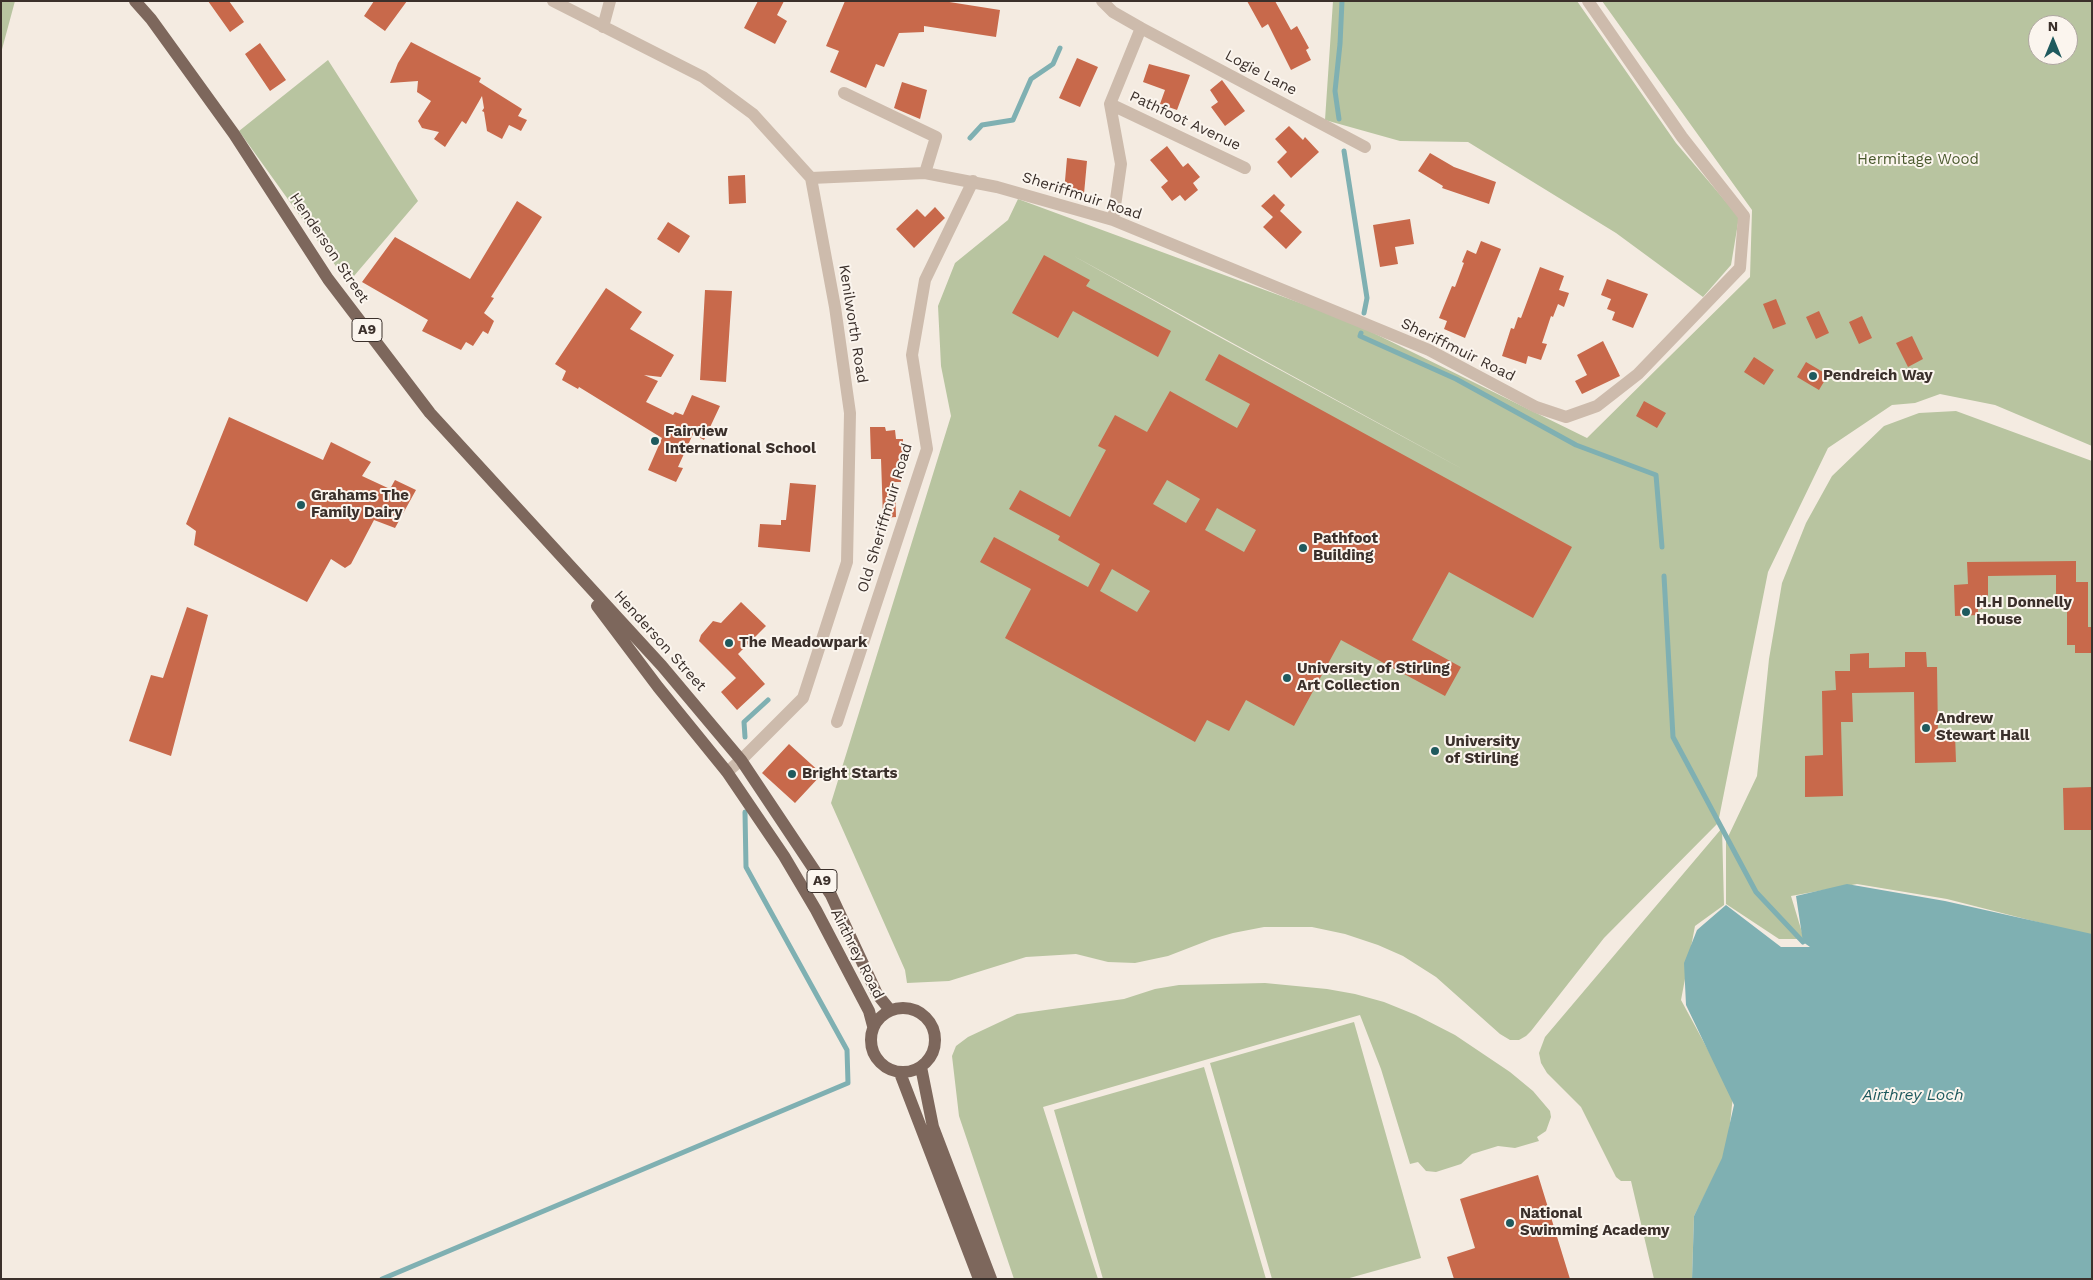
<!DOCTYPE html>
<style>
body{margin:0}
#map{position:relative;width:2093px;height:1280px;overflow:hidden;background:#f4ebe1;font-family:"Work Sans",sans-serif}
canvas{display:block}
.frame{position:absolute;inset:0;border:2px solid #3b302b;pointer-events:none}
.north{position:absolute;left:2028px;top:15px;width:50px;height:50px;box-sizing:border-box;background:#fbf5ee;border:1px solid #aea6a0;border-radius:50%;rotate:0deg;font-size:14px;font-weight:700;line-height:20px;text-align:center;color:#3b302b}
.north::after{content:'';display:block;margin:auto;width:18px;height:22px;background:#1f5a5e;clip-path:polygon(50% 0,100% 100%,50% 72%,0 100%)}
</style>
<div id="map">
<canvas width="2093" height="1280"></canvas>
<div class="frame"></div>
<div class="north">N</div>
</div>
<script>
const ctx = document.querySelector('canvas').getContext('2d');
ctx.lineJoin = 'round';
function fillPath(path, color) { ctx.fillStyle = color; ctx.fill(path, 'evenodd'); }
const poly = rows => new Path2D(rows.map(r => 'M' + r).join(''));
function stroke(path, color, width, dash) { ctx.strokeStyle = color; ctx.lineWidth = width; ctx.lineCap = dash ? 'butt' : 'round'; ctx.setLineDash(dash || []); ctx.stroke(path); }
function label(font, color, halo, rows, align = 'center') {
  ctx.font = font + ' "Work Sans",sans-serif'; ctx.lineWidth = 4; ctx.setLineDash([]); ctx.textBaseline = 'middle'; ctx.strokeStyle = halo; ctx.fillStyle = color; for (const [text, x, y, turn = 0] of rows) {
    ctx.save(); ctx.translate(x, y); ctx.rotate((+turn || 0) * Math.PI / 180); ctx.textAlign = isNaN(turn) ? turn : align; if (halo) ctx.strokeText(text, 0, 0); ctx.fillText(text, 0, 0); ctx.restore();
  }
}
const green = poly([
 [1,1,15,1,1,53],
 [1333,1,1577,1,1676,143,1739,217,1731,265,1703,297,1616,233,1468,142,1400,141,1325,120],
 [1602,1,2092,1,2092,446,1995,405,1940,394,1915,403,1892,405,1828,448,1768,572,1718,823,1604,938,1531,1031,1526,1036,1519,1040,1510,1040,1500,1034,1436,977,1403,956,1378,945,1345,934,1312,927,1264,927,1233,933,1212,939,1168,956,1135,963,1108,962,1076,954,1026,957,949,981,907,983,905,970,831,803,951,416,941,366,938,306,955,263,1008,220,1018,199,1349,321,1587,438,1750,277,1752,210],
 [2038,25,2068,25,2068,55,2038,55],
 [1072,255,1466,471,1199,326],
 [328,60,418,201,348,283,239,131],
 [1956,411,2092,461,2092,936,1947,899,1857,884,1791,896,1804,939,1779,939,1726,904,1726,841,1757,776,1769,659,1782,583,1806,523,1832,476,1884,426,1919,413],
 [1722,828,1724,905,1695,926,1681,1000,1733,1096,1727,1151,1694,1216,1692,1279,1654,1279,1631,1181,1621,1181,1616,1177,1581,1107,1547,1073,1541,1063,1539,1053,1545,1037],
 [1265,983,1327,989,1355,994,1384,1002,1416,1015,1455,1035,1510,1072,1533,1091,1550,1111,1551,1117,1546,1131,1537,1137,1539,1141,1515,1148,1498,1146,1472,1154,1461,1164,1436,1172,1426,1171,1418,1162,1410,1164,1381,1069,1360,1015,1043,1107,1098,1279,1014,1279,959,1116,952,1056,956,1046,968,1037,1017,1014,1124,999,1155,989,1179,985],
 [1354,1022,1421,1258,1346,1279,1272,1279,1210,1063],
 [1204,1067,1266,1279,1103,1279,1054,1110]
]);
const water = poly([
 [1847,884,1945,901,2092,934,2092,1279,1692,1279,1694,1216,1722,1158,1734,1105,1686,1005,1684,963,1697,930,1726,905,1781,947,1810,947,1803,942,1796,896]
]);
const stream = poly([
 [1339,119,1335,91,1340,44,1342,1],
 [970,138,982,125,1013,120,1031,79,1053,64,1060,48],
 [1344,151,1367,298,1364,313],
 [1361,333,1360,336,1456,379,1576,445,1656,475,1662,547],
 [1664,576,1673,737,1756,892,1803,942],
 [745,737,744,722,768,700],
 [382,1279,848,1083,847,1050,746,867,745,812]
]);
const building = poly([
 [208,1,229,1,244,22,230,32],
 [374,1,407,1,385,31,364,16],
 [758,1,784,1,777,15,787,21,775,44,744,28],
 [845,1,943,1,1000,10,996,37,924,26,924,32,899,33,884,67,876,64,866,88,830,72,839,51,826,46],
 [1247,1,1275,1,1291,30,1297,26,1309,48,1306,50,1311,60,1291,70,1268,24,1262,28],
 [411,42,481,78,479,82,522,109,518,116,527,120,521,131,509,125,502,139,487,131,484,112,482,111,484,108,482,96,466,124,462,121,445,147,434,139,439,132,422,128,418,121,431,101,417,92,418,81,390,83,398,63],
 [260,43,286,80,270,91,245,54],
 [1077,58,1098,67,1080,107,1059,98],
 [1149,64,1190,75,1177,110,1160,104,1165,90,1143,82],
 [1222,80,1245,111,1225,126,1211,107,1218,102,1210,90],
 [902,82,927,90,920,119,894,108],
 [1289,126,1303,140,1305,137,1319,152,1291,178,1277,162,1287,152,1275,139],
 [1167,146,1183,167,1188,163,1200,177,1193,183,1198,190,1185,201,1180,195,1172,201,1161,187,1168,181,1150,160],
 [1430,153,1454,167,1496,182,1489,204,1442,188,1443,186,1418,171],
 [1067,158,1087,161,1084,194,1064,192],
 [745,175,746,203,729,204,728,176],
 [1274,194,1285,205,1280,211,1302,232,1286,249,1263,227,1273,217,1261,206],
 [517,201,542,217,491,297,494,298,484,313,494,321,488,334,483,331,473,346,466,342,461,350,422,331,428,320,362,282,395,237,470,279],
 [935,207,945,218,914,248,896,229,917,209,925,217],
 [1410,219,1414,244,1395,247,1398,264,1380,267,1373,225],
 [668,222,690,236,679,253,657,239],
 [1481,241,1501,249,1465,338,1444,329,1447,321,1439,318,1452,286,1455,287,1464,263,1462,262,1467,250,1476,254],
 [1044,255,1090,280,1086,286,1171,331,1158,357,1073,311,1058,338,1012,313],
 [1540,267,1564,276,1559,290,1569,293,1564,307,1558,304,1553,317,1551,316,1542,343,1547,344,1541,360,1528,356,1526,364,1502,356,1511,328,1514,329,1518,317,1521,318],
 [1607,279,1648,294,1633,328,1612,320,1615,312,1607,309,1611,299,1601,295],
 [606,288,642,312,630,329,674,355,661,377,644,375,658,381,646,402,673,415,675,412,683,415,692,395,720,406,704,440,693,434,678,467,683,468,676,482,648,470,662,438,579,387,578,389,562,380,566,371,555,364],
 [705,290,732,291,726,382,700,380],
 [1776,299,1786,324,1773,329,1763,304],
 [1819,311,1829,333,1816,339,1806,317],
 [1862,316,1872,338,1859,344,1849,322],
 [1912,336,1923,359,1908,367,1896,343],
 [1603,341,1620,376,1582,394,1575,381,1587,375,1577,355],
 [1219,354,1572,547,1533,618,1449,572,1412,640,1461,667,1445,696,1341,640,1294,726,1246,700,1229,731,1207,720,1195,742,1005,638,1031,589,980,562,994,537,1088,587,1100,564,1058,540,1060,536,1009,509,1020,490,1070,517,1106,450,1098,446,1115,415,1147,432,1170,391,1237,428,1250,404,1205,380],
 [1167,480,1200,499,1186,523,1153,504],
 [1217,508,1256,530,1244,552,1205,530],
 [1112,569,1150,591,1137,612,1100,591],
 [1754,357,1774,370,1764,385,1744,372],
 [1806,362,1828,375,1819,390,1797,377],
 [1644,401,1666,413,1657,428,1636,416],
 [229,417,323,460,331,442,371,462,362,476,390,489,395,480,416,490,395,528,374,520,351,564,345,568,331,559,307,602,194,545,196,531,186,524],
 [870,427,885,427,886,431,895,430,896,439,903,439,903,456,900,456,901,482,895,482,896,517,883,518,881,459,871,459],
 [790,483,816,485,810,552,758,547,760,524,781,525,781,520,786,520],
 [2076,561,2076,582,2088,582,2088,627,2092,627,2092,653,2075,653,2075,645,2067,645,2067,607,2062,607,2062,599,2056,600,2056,575,1988,576,1988,602,1983,602,1983,609,1978,609,1978,615,1955,616,1954,585,1968,584,1967,562],
 [741,602,766,626,738,654,765,684,737,710,721,692,736,678,699,641,701,635,713,621,721,623],
 [187,607,208,615,171,756,129,741,151,675,163,678],
 [1905,652,1926,652,1927,667,1937,667,1938,734,1955,734,1956,762,1915,763,1914,692,1852,693,1853,722,1841,722,1843,796,1805,797,1805,756,1823,755,1822,691,1836,690,1835,671,1850,671,1850,654,1869,653,1869,668,1905,667],
 [789,744,822,774,795,803,762,773],
 [2092,787,2092,830,2064,830,2063,788],
 [1538,1175,1570,1279,1454,1279,1447,1257,1475,1248,1460,1199]
]);
const street = poly([
 [553,1,703,77,753,114,811,178,835,307,850,413,847,562,803,698,741,760,727,772],
 [1102,1,1113,12,1141,28,1110,104,1121,164,1113,220],
 [603,27,610,1],
 [1141,28,1365,147],
 [844,93,936,137,925,173],
 [1110,104,1245,168],
 [811,178,925,173,997,187,1113,220,1429,350,1536,407,1566,417,1597,406,1638,374,1740,268,1744,216,1682,137,1588,1],
 [837,722,927,449,912,355,925,280,973,181]
]);
const primary = poly([
 [135,1,151,19,234,134,328,279,430,413,662,666,741,760,831,895,877,994,890,1010],
 [597,606,658,687,727,772,784,856,816,910,869,1011,873,1026],
 '871 1040a32 32 0 1 1 64 0a32 32 0 1 1-64 0Z',
 [921,1067,933,1127,991,1279],
 [900,1073,979,1279]
]);
const markers = [
 [1813,376,5,"#1f5a5e"],
 [655,441,5,"#1f5a5e"],
 [301,505,5,"#1f5a5e"],
 [1303,548,5,"#1f5a5e"],
 [1966,612,5,"#1f5a5e"],
 [729,643,5,"#1f5a5e"],
 [1287,678,5,"#1f5a5e"],
 [1926,728,5,"#1f5a5e"],
 [1435,751,5,"#1f5a5e"],
 [792,774,5,"#1f5a5e"],
 [1510,1223,5,"#1f5a5e"]
];
const shields = [
 [367,330,30],
 [822,881,30]
];
const shieldNames = [
 ["A9",367,330],
 ["A9",822,881]
];
const streetNames = [
 ["Logie Lane",1261,73,28],
 ["Pathfoot Avenue",1185,121,25],
 ["Sheriffmuir Road",1082,196,18],
 ["Henderson Street",329,248,56],
 ["Kenilworth Road",853,324,81],
 ["Sheriffmuir Road",1458,350,26],
 ["Old Sheriffmuir Road",885,518,-73],
 ["Henderson Street",660,641,48],
 ["Airthrey Road",857,954,63]
];
const parkNames = [
 ["Hermitage Wood",1918,160]
];
const poiNames = [
 ["Pendreich Way",1823,376],
 ["Fairview",665,432],
 ["International School",665,449],
 ["Grahams The",311,496],
 ["Family Dairy",311,513],
 ["Pathfoot",1313,539],
 ["Building",1313,556],
 ["H.H Donnelly",1976,603],
 ["House",1976,620],
 ["The Meadowpark",739,643],
 ["University of Stirling",1297,669],
 ["Art Collection",1297,686],
 ["Andrew",1936,719],
 ["Stewart Hall",1936,736],
 ["University",1445,742],
 ["of Stirling",1445,759],
 ["Bright Starts",802,774],
 ["National",1520,1214],
 ["Swimming Academy",1520,1231]
];
const waterNames = [
 ["Airthrey Loch",1913,1095]
];
fillPath(green, '#b8c4a0');
fillPath(water, '#7fb0b2');
stroke(stream, '#7fb0b2', 5);
fillPath(building, '#c8694b');
stroke(street, '#cdbbac', 12);
stroke(primary, '#7d675c', 12);
for (const [x, y, r, color] of markers) { const dot = new Path2D(); dot.arc(x, y, r, 0, 2 * Math.PI); ctx.fillStyle = color; ctx.fill(dot); stroke(dot, '#fbf5ee', 2); }
for (const [x, y, w] of shields) { const box = new Path2D(); box.roundRect(x - w / 2, y - 11.5, w, 23, 4); ctx.fillStyle = '#fbf5ee'; ctx.fill(box); stroke(box, '#3b302b', 1); }
label('bold 14px', '#3b302b', null, shieldNames);
label('15px', '#3b302b', '#fbf5ee', streetNames);
label('15px', '#4a5a2e', '#fbf5ee', parkNames);
label('bold 15px', '#3b302b', '#fbf5ee', poiNames, 'left');
label('italic 16px', '#1f5a5e', '#fbf5ee', waterNames);
</script>
